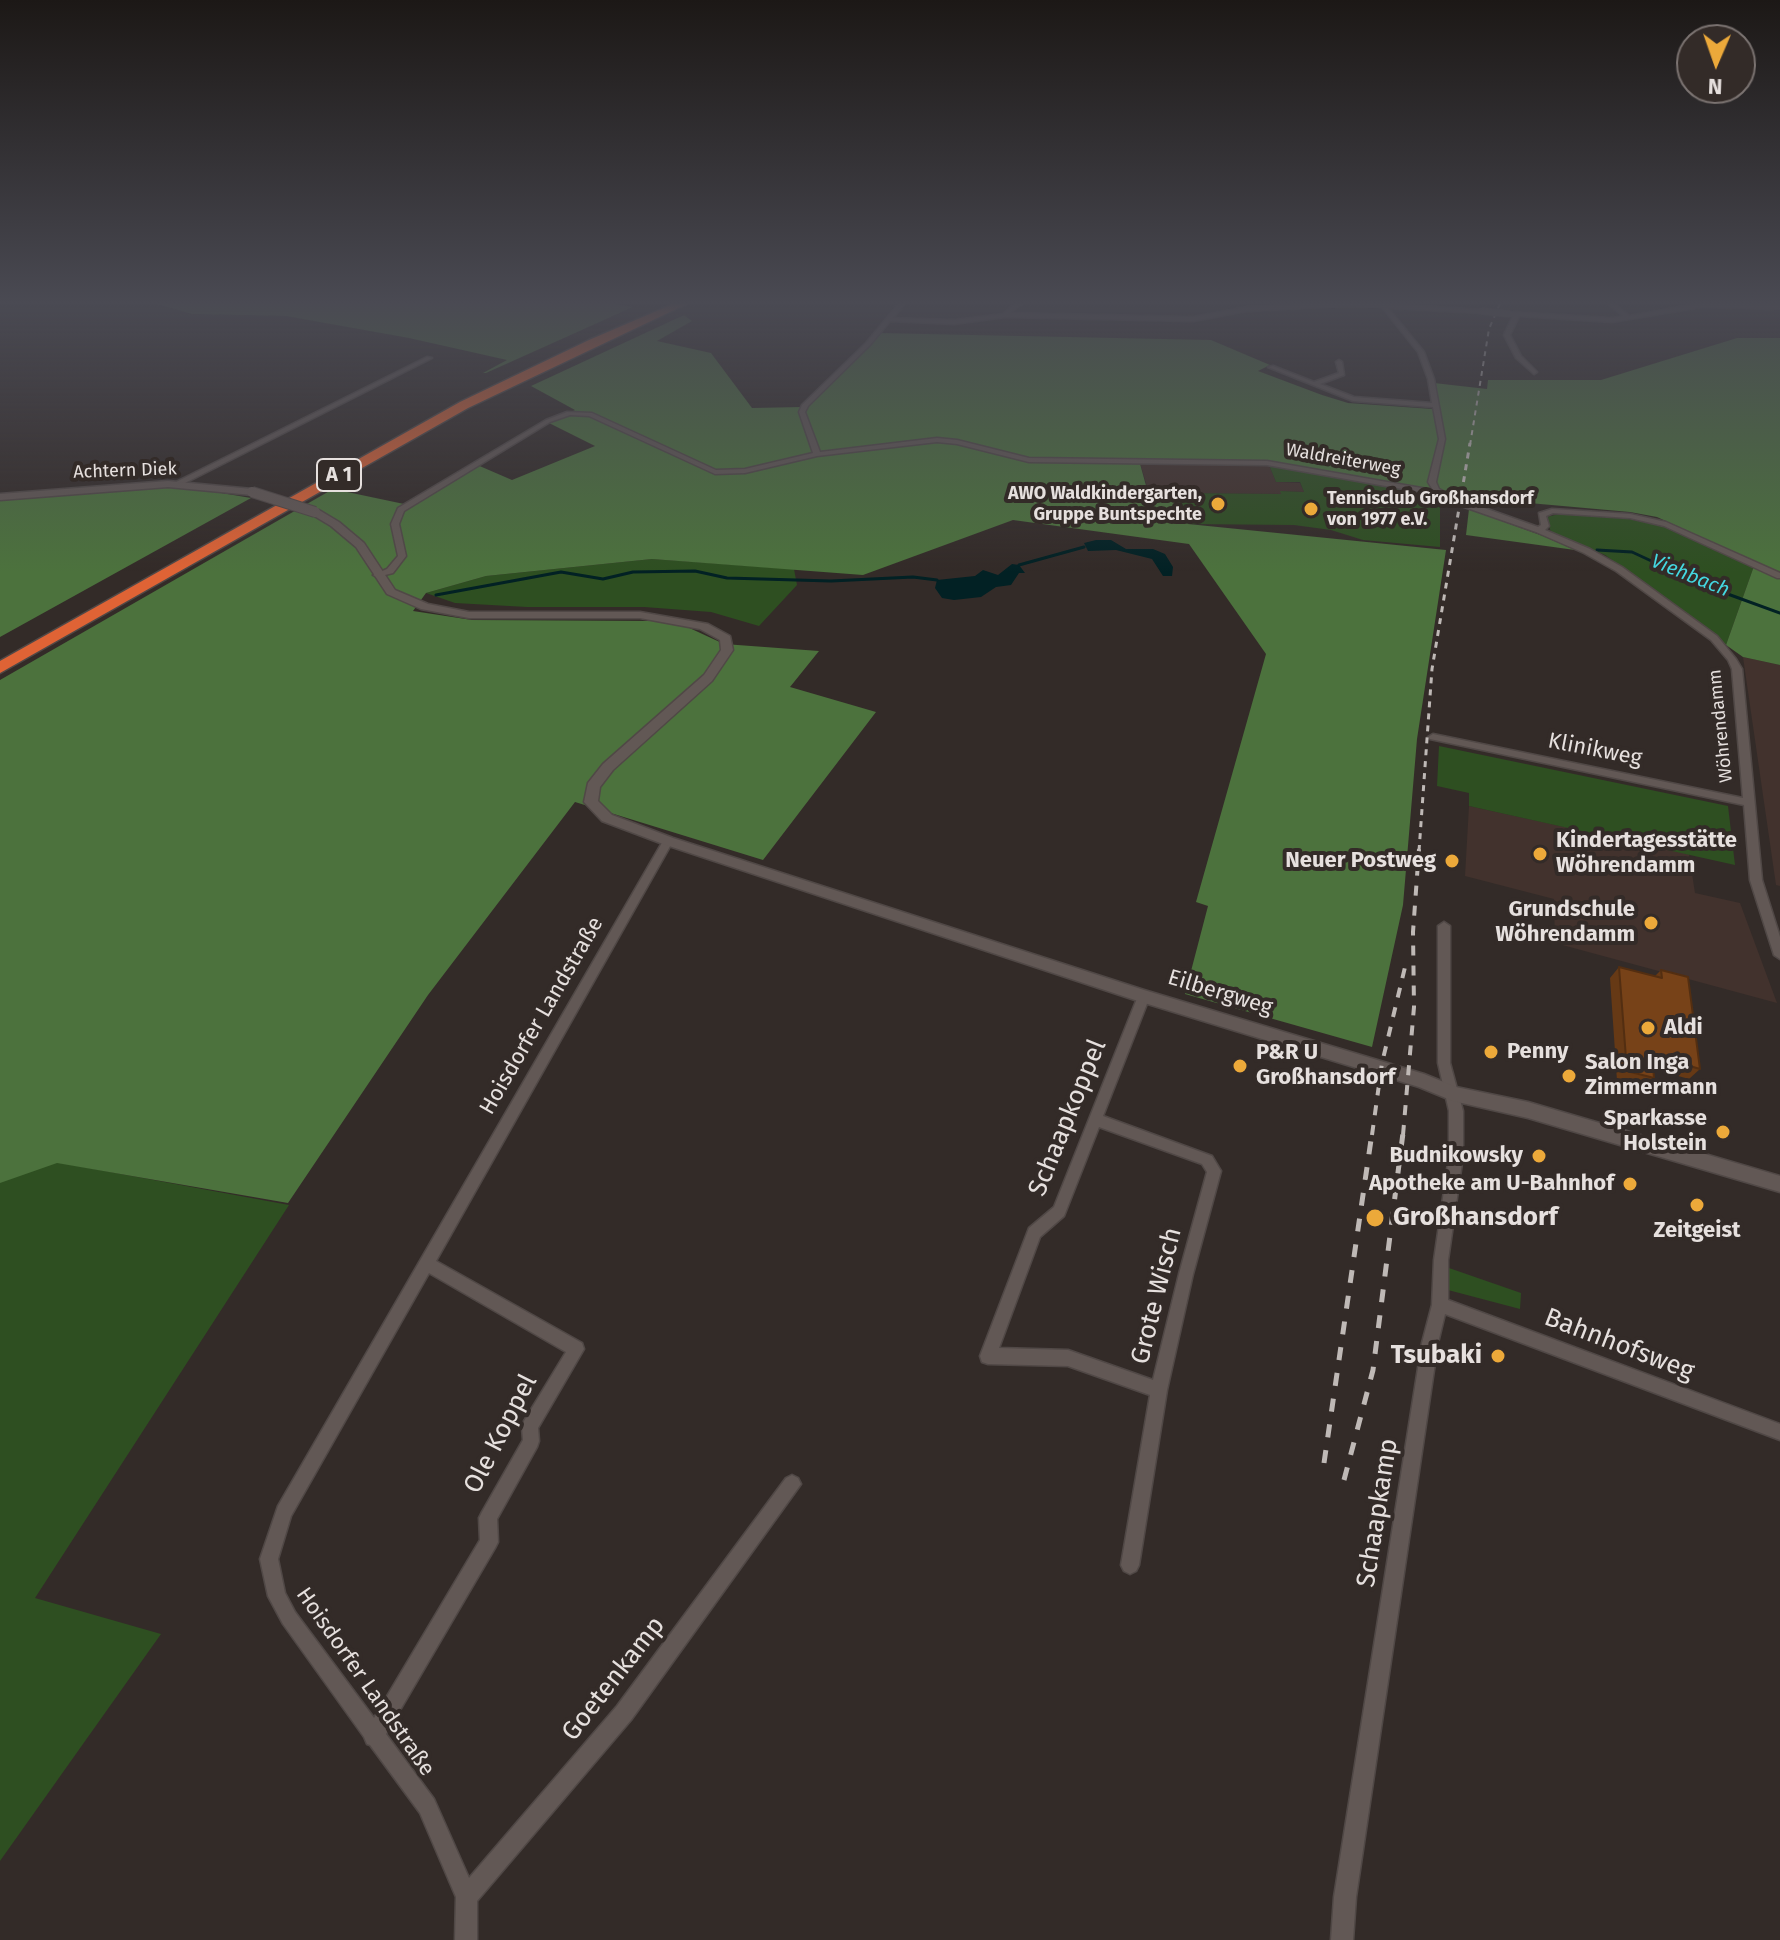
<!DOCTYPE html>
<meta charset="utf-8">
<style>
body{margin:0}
#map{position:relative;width:1780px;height:1940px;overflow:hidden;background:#332b28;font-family:"Fira Sans",sans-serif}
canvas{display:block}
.north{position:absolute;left:1676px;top:24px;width:80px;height:80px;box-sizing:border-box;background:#332b28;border:2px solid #7b7371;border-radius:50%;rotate:182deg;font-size:22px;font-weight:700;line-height:32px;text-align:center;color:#e6e0de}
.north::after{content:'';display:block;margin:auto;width:28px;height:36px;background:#eca93a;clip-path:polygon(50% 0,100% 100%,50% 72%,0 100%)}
</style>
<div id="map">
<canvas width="1780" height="1940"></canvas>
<div class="north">N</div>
</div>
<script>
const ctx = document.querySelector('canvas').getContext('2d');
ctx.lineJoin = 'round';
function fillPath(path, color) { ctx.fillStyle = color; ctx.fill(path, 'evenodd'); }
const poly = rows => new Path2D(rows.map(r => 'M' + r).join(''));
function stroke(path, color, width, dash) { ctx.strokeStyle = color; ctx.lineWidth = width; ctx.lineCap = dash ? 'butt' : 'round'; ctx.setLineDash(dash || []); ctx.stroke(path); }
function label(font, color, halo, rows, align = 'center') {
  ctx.font = font + ' "Fira Sans",sans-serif'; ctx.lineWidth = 8; ctx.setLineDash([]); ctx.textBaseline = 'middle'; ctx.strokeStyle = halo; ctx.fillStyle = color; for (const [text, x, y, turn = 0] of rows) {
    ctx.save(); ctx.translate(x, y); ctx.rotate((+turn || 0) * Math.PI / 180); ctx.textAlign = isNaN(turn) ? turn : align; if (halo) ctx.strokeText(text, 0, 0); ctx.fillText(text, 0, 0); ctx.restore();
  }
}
const built = poly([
 [1140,463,1269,465,1276,482,1300,483,1304,492,1281,491,1281,494,1149,493],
 [1743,657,1780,665,1780,886,1776,885],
 [1469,806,1689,854,1695,893,1740,903,1777,1003,1555,943,1554,899,1465,876]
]);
const green = poly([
 [1269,465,1440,496,1440,547,1363,540,1331,530,1294,525,1188,524,1177,493,1281,494,1280,491,1304,492,1300,482,1276,482],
 [1560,514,1628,519,1663,526,1754,566,1726,645,1605,555,1551,532,1546,517],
 [652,559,794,569,797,585,759,626,711,612,644,607,527,607,455,603,426,593,486,576],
 [1439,746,1728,806,1735,865,1469,806,1469,793,1437,786],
 [56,1162,289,1205,35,1598,161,1634,0,1861,0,1182],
 [1449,1268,1521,1293,1520,1309,1448,1290]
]);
const forest = poly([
 [146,301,597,301,633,307,486,373,483,373,507,360,409,338,286,316,192,314],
 [684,315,692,321,657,341,711,353,752,408,802,407,879,333,1211,340,1270,365,1258,371,1322,395,1348,403,1432,409,1438,406,1434,383,1487,389,1488,380,1601,380,1737,338,1780,338,1780,665,1743,657,1726,645,1754,566,1762,565,1657,517,1630,512,1529,503,1492,506,1368,478,1264,462,1139,460,1148,493,1177,493,1188,524,1446,550,1417,739,1403,905,1372,1047,1185,994,1208,906,1196,902,1266,654,1189,544,1013,520,863,575,652,559,486,576,426,593,413,611,472,620,654,621,683,625,724,644,819,651,790,687,876,712,763,860,575,802,428,995,288,1203,57,1163,0,1183,0,680,333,489,404,504,475,464,512,480,595,446,549,423,575,410,531,386],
 [186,487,251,498,0,637,0,500,114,488],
 [1469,509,1543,536,1575,550,1466,535]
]);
const water = poly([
 [1096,540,1111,540,1126,549,1153,549,1165,554,1173,567,1172,576,1163,576,1152,559,1116,550,1088,551,1084,543],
 [1012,564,1019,565,1025,573,1019,573,1011,585,996,587,981,597,954,600,942,598,935,588,937,580,975,576,983,570,998,575]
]);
const stream = poly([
 [1597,550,1632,552,1673,571,1698,578,1714,589,1780,613],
 [1019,565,1084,547],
 [436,595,561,572,603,579,633,572,695,571,727,578,831,581,913,577,937,580]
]);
const street = poly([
 [901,301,907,301,893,318,954,320,1003,314,1019,301,1025,301,1010,313,1193,317,1247,307,1347,302,1380,304,1377,301,1383,301,1386,304,1483,310,1481,313,1388,308,1424,352,1434,379,1445,439,1436,482,1439,489,1456,498,1538,527,1541,525,1539,513,1552,509,1630,514,1666,522,1780,573,1780,578,1777,578,1664,526,1630,518,1553,513,1546,516,1549,526,1545,530,1590,549,1622,567,1717,636,1736,659,1742,669,1762,880,1780,937,1780,959,1774,955,1750,880,1744,805,1430,739,1428,737,1433,734,1743,798,1732,669,1728,660,1711,640,1616,571,1584,553,1536,532,1450,502,1442,496,1267,465,1029,462,957,444,937,442,817,456,745,473,715,474,589,416,570,415,550,422,404,511,399,524,406,556,393,573,377,577,373,575,387,569,398,556,391,524,398,508,546,420,567,412,592,413,716,470,745,469,813,453,799,412,802,405,866,343,901,301],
 [1347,306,1382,307,1418,352,1428,379,1432,403,1354,397,1320,384,1344,375,1342,362,1339,360,1336,362,1339,373,1314,382,1273,366,1268,367,1353,401,1433,407,1439,439,1428,482,1433,490,1267,461,1029,458,957,440,937,438,820,452,805,412,808,406,870,345,890,321,954,324,1005,317,1193,321,1247,311,1347,306],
 [1605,301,1611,301,1629,316,1702,303,1780,305,1780,309,1702,307,1612,322,1519,316,1510,335,1521,356,1537,372,1534,374,1516,358,1504,335,1513,316,1508,315,1510,312,1612,318,1623,316,1605,301],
 [427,357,432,358,179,486,172,484,427,357],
 [668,837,673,841,436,1261,582,1343,584,1349,538,1428,539,1441,537,1447,497,1519,498,1542,495,1548,386,1734,434,1799,469,1878,617,1706,786,1478,792,1475,798,1478,801,1484,631,1720,477,1901,477,1940,455,1940,456,1897,420,1813,370,1745,367,1744,364,1737,283,1624,268,1596,260,1559,278,1506,663,841,668,837],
 [429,1273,566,1352,524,1421,522,1427,523,1440,482,1512,479,1518,480,1540,374,1718,295,1612,285,1593,278,1559,291,1516,429,1273],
 [1444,922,1450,926,1450,1063,1463,1111,1463,1156,1448,1260,1448,1300,1780,1424,1780,1440,1445,1314,1438,1343,1356,1897,1353,1940,1331,1940,1334,1897,1422,1343,1432,1305,1434,1260,1449,1156,1449,1111,1438,1063,1438,926,1444,922],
 [1144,991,1148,993,1150,996,1103,1116,1212,1156,1221,1171,1193,1274,1167,1390,1139,1565,1136,1571,1130,1574,1124,1571,1121,1565,1150,1395,1068,1366,988,1364,982,1362,980,1356,1029,1228,1054,1207,1138,996,1140,993,1144,991],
 [1099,1127,1202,1164,1207,1172,1179,1274,1153,1380,1068,1350,999,1348,1040,1237,1064,1216,1099,1127]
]);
const secondary = poly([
 [168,481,252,489,257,492,252,495,168,487,0,500,0,494,168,481],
 [311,510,319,510,339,522,364,543,395,590,428,604,469,612,640,612,708,624,730,636,733,650,712,681,613,770,600,787,598,801,612,815,673,838,1144,990,1424,1074,1456,1087,1528,1102,1780,1176,1780,1192,1528,1118,1453,1101,1419,1087,1138,1001,663,844,602,821,584,802,588,783,603,764,704,675,721,650,720,640,700,629,640,618,469,618,421,609,387,594,356,547,331,526,311,514,311,510]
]);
const highway = poly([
 [680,301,693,301,468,408,0,673,0,661,460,402,589,340,680,301]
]);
const railFar3 = poly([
 [1470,445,1489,329,1501,301]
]);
const railFar2 = poly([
 [1419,851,1432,669,1470,443]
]);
const railFar1 = poly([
 [1372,1135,1382,1063,1406,963],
 [1403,1135,1414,1007,1413,932,1419,849]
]);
const rail = poly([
 [1324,1463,1372,1133],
 [1344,1480,1373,1370,1403,1133]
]);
const streetBridge = poly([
 [1481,311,1510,314]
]);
const secondaryBridge = poly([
 [252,492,315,512]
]);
const wall = poly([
 [1398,301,1414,301,1413,303],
 [1619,967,1655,976,1661,970,1700,1069,1689,1079,1653,1069,1654,1078,1643,1088,1617,1081,1610,978]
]);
const building = poly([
 [1619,967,1662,978,1661,970,1688,977,1700,1069,1652,1055,1654,1078,1627,1071,1619,967]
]);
const markers = [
 [1218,504,8,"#eca93a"],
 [1311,509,8,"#eca93a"],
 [1540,854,8,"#eca93a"],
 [1452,861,8,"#eca93a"],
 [1651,923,8,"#eca93a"],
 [1648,1028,8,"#eca93a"],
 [1491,1052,8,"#eca93a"],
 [1240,1066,8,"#eca93a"],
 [1569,1076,8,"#eca93a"],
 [1723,1132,8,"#eca93a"],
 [1539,1156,8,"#eca93a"],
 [1630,1184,8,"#eca93a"],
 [1697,1205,8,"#eca93a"],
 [1375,1218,10,"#eca93a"],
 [1498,1356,8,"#eca93a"]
];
const farStreetnames = [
 ["Waldreiterweg",1343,460,10],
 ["Achtern Diek",125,471,-2],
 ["Wöhrendamm",1721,726,-96]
];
const farPoinames = [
 ["AWO Waldkindergarten,",1202,494],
 ["Gruppe Buntspechte",1202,515],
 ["Tennisclub Großhansdorf",1327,499,"left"],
 ["von 1977 e.V.",1327,520,"left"]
];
const shields = [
 [339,475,44]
];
const shieldNames = [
 ["A 1",339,475]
];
const farWaternames = [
 ["Viehbach",1690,576,22]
];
const streetNames = [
 ["Klinikweg",1595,750,11],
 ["Eilbergweg",1220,993,17],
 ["Hoisdorfer Landstraße",542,1016,-60],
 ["Hoisdorfer Landstraße",365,1682,55]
];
const poiNames = [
 ["Kindertagesstätte",1556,841],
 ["Wöhrendamm",1556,866],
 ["Neuer Postweg",1436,861,"right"],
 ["Grundschule",1635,910,"right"],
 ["Wöhrendamm",1635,935,"right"],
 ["Aldi",1664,1028],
 ["Penny",1507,1052],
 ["P&R U",1256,1053],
 ["Großhansdorf",1256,1078],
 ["Salon Inga",1585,1063],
 ["Zimmermann",1585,1088],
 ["Sparkasse",1707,1119,"right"],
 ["Holstein",1707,1144,"right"],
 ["Budnikowsky",1523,1156,"right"],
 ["Apotheke am U-Bahnhof",1614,1184,"right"],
 ["Zeitgeist",1697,1231,"center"]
];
const nearStreetnames = [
 ["Schaapkoppel",1068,1118,-68],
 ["Grote Wisch",1157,1296,-76],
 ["Bahnhofsweg",1619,1345,21],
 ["Ole Koppel",501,1434,-63],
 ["Schaapkamp",1378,1513,-81],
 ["Goetenkamp",614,1679,-52]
];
const nearPoinames = [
 ["Großhansdorf",1393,1218],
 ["Tsubaki",1482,1356,"right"]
];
fillPath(built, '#42322d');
fillPath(green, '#2e4f21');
fillPath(forest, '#4c723d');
fillPath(water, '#022124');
stroke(stream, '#022124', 3);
stroke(street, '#504846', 3);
stroke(secondary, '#504846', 3);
stroke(highway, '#504846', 3);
fillPath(street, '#625855');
fillPath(secondary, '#625855');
fillPath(highway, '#df6335');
stroke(railFar3, '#bfb9b6', 2, [5, 5]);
stroke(railFar2, '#bfb9b6', 3, [6, 6]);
stroke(railFar1, '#bfb9b6', 4, [10, 10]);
stroke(rail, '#bfb9b6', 5, [13, 13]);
stroke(streetBridge, '#504846', 8, []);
stroke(secondaryBridge, '#504846', 12, []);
stroke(streetBridge, '#625855', 6);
stroke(secondaryBridge, '#625855', 10);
fillPath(wall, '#663915');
fillPath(building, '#774218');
stroke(building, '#532e11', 2);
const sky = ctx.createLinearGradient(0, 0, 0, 572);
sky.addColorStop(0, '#1c1816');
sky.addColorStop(0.53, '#4a4a53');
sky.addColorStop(1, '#4a4a5300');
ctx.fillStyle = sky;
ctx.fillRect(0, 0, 1780, 572);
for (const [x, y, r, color] of markers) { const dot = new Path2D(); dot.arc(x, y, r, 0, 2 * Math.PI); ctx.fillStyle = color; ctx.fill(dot); stroke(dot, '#332b28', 3); }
label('18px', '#e6e0de', '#332b28', farStreetnames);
label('bold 18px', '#e6e0de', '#332b28', farPoinames, 'right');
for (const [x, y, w] of shields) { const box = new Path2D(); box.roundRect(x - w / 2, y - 16, w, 32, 6); ctx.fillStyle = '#332b28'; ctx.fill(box); stroke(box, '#e6e0de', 2); }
label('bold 20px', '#e6e0de', null, shieldNames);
label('italic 20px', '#44d8e1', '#332b28', farWaternames);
label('22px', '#e6e0de', '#332b28', streetNames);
label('bold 22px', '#e6e0de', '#332b28', poiNames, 'left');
label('26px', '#e6e0de', '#332b28', nearStreetnames);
label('bold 26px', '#e6e0de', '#332b28', nearPoinames, 'left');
</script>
